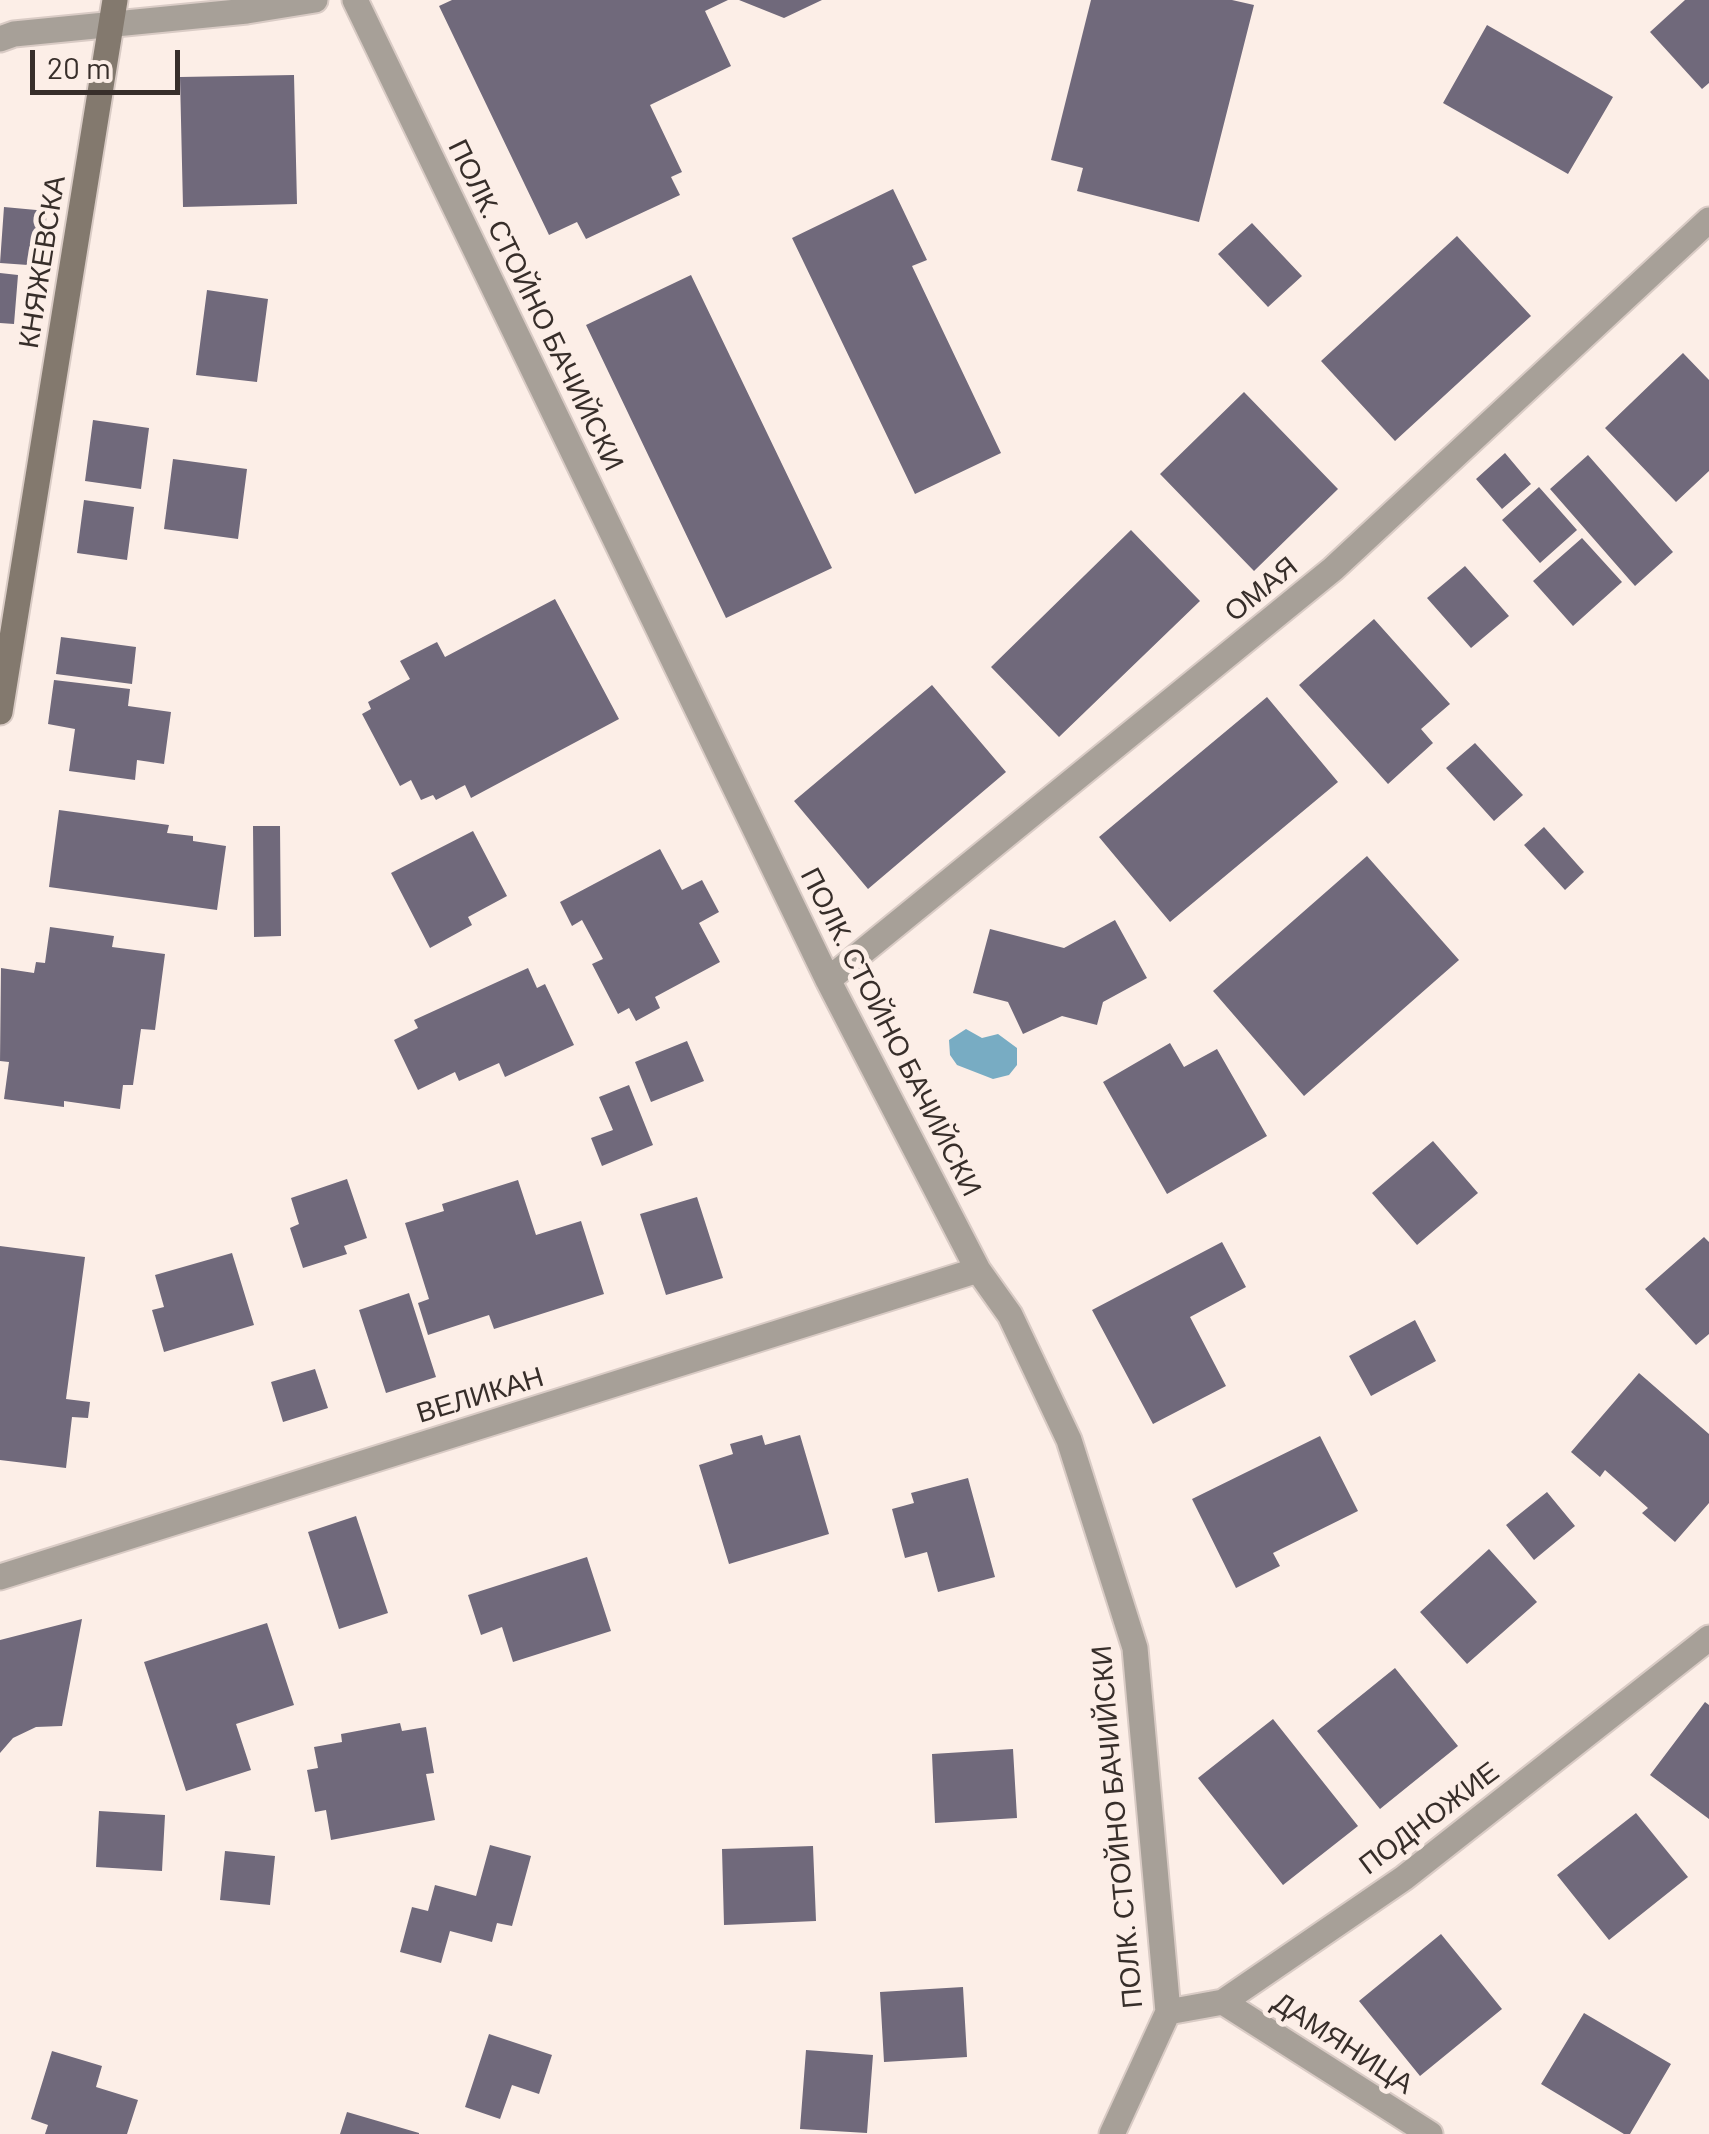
<!DOCTYPE html>
<meta charset="utf-8">
<style>
body{margin:0}
#map{position:relative;width:1709px;height:2134px;overflow:hidden;background:#fceee7;font-family:Barlow,sans-serif}
canvas{display:block}
.scale{position:absolute;left:30px;top:50px;width:150px;height:45px;box-sizing:border-box;border:5px solid #372e2a;border-top:0;padding-left:12px;font-size:30px;line-height:35px;white-space:nowrap;color:#372e2a;-webkit-text-stroke:8px #fceee7;paint-order:stroke}
</style>
<div id="map">
<canvas width="1709" height="2134"></canvas>
<div class="scale">20 m</div>
</div>
<script>
const ctx = document.querySelector('canvas').getContext('2d');
ctx.lineJoin = 'round';
function fillPath(path, color) { ctx.fillStyle = color; ctx.fill(path, 'evenodd'); }
const poly = rows => new Path2D(rows.map(r => 'M' + r).join(''));
function stroke(path, color, width, dash) { ctx.strokeStyle = color; ctx.lineWidth = width; ctx.lineCap = dash ? 'butt' : 'round'; ctx.setLineDash(dash || []); ctx.stroke(path); }
function label(font, color, halo, rows, align = 'center') {
  ctx.font = font + ' Barlow,sans-serif'; ctx.lineWidth = 10; ctx.setLineDash([]); ctx.textBaseline = 'middle'; ctx.strokeStyle = halo; ctx.fillStyle = color; for (const [text, x, y, turn = 0] of rows) {
    ctx.save(); ctx.translate(x, y); ctx.rotate((+turn || 0) * Math.PI / 180); ctx.textAlign = isNaN(turn) ? turn : align; if (halo) ctx.strokeText(text, 0, 0); ctx.fillText(text, 0, 0); ctx.restore();
  }
}
const water = poly([
 [966,1029,982,1038,998,1034,1017,1048,1017,1065,1009,1075,993,1079,957,1065,950,1055,949,1040]
]);
const building = poly([
 [452,0,728,0,705,11,731,66,650,105,682,172,671,177,680,195,586,239,577,222,549,235,439,6],
 [739,0,822,0,784,18],
 [1091,0,1232,0,1254,5,1199,222,1077,191,1083,168,1051,160],
 [1685,0,1709,0,1709,83,1702,89,1650,32],
 [1487,25,1613,97,1568,174,1443,103],
 [294,75,297,204,183,207,180,77],
 [893,189,927,260,912,266,1001,453,915,494,792,238],
 [4,207,47,211,42,266,0,263],
 [1252,223,1302,276,1268,307,1218,254],
 [1457,236,1531,316,1395,441,1321,361],
 [0,273,18,275,14,324,0,323],
 [691,275,832,568,726,618,586,325],
 [207,290,268,299,257,382,196,375],
 [1683,353,1709,380,1709,471,1676,502,1605,428],
 [1244,392,1338,489,1254,571,1160,474],
 [93,420,149,428,141,489,85,481],
 [1505,453,1531,484,1502,509,1476,479],
 [1588,455,1673,552,1635,586,1550,489],
 [173,459,247,469,238,539,164,529],
 [1539,487,1577,530,1540,563,1502,520],
 [84,500,134,507,127,560,77,553],
 [1131,530,1200,601,1059,737,991,667],
 [1582,538,1622,582,1573,626,1533,581],
 [1465,566,1509,616,1471,648,1427,598],
 [555,599,619,719,471,798,465,785,436,800,433,795,421,800,411,780,400,786,362,714,371,709,368,702,410,679,400,661,437,642,445,657],
 [1374,619,1450,704,1421,729,1433,743,1388,784,1299,685],
 [61,637,136,647,132,684,56,674],
 [54,680,130,689,128,706,171,712,164,764,137,760,135,780,69,771,75,729,48,724],
 [932,685,1006,772,868,889,794,801],
 [1267,697,1338,782,1170,922,1099,837],
 [1475,743,1523,795,1494,821,1446,768],
 [59,810,169,825,167,833,193,836,193,841,226,846,217,910,49,887],
 [253,826,280,826,281,936,254,937],
 [1544,827,1584,872,1565,890,1524,845],
 [473,831,507,896,468,917,472,925,430,948,391,873],
 [660,849,682,890,702,880,719,912,699,923,720,962,655,997,660,1008,636,1021,629,1008,618,1014,592,964,603,959,582,920,572,926,560,902],
 [1367,856,1459,960,1304,1096,1213,991],
 [1115,920,1147,978,1103,1002,1097,1025,1062,1016,1023,1034,1008,1002,973,993,990,929,1064,948],
 [50,927,114,936,112,947,165,954,155,1030,141,1029,133,1085,123,1085,120,1109,64,1101,64,1107,4,1099,9,1062,0,1061,1,968,34,973,36,962,45,963],
 [528,968,537,988,545,984,574,1045,505,1077,499,1063,459,1081,455,1072,418,1090,394,1040,418,1028,414,1020],
 [687,1041,704,1081,651,1102,635,1062],
 [1170,1043,1184,1067,1217,1049,1267,1136,1167,1194,1103,1082],
 [629,1085,653,1145,602,1166,591,1138,613,1130,599,1097],
 [1433,1141,1478,1193,1417,1245,1372,1193],
 [347,1179,367,1238,344,1246,347,1254,303,1268,290,1228,299,1224,291,1198],
 [518,1180,536,1235,581,1221,604,1294,494,1329,489,1315,428,1335,418,1303,429,1299,405,1223,444,1211,442,1204],
 [697,1197,723,1278,666,1295,640,1214],
 [1704,1237,1709,1242,1709,1334,1696,1345,1645,1289],
 [1222,1242,1246,1287,1190,1317,1226,1386,1153,1424,1092,1310],
 [0,1246,85,1257,66,1399,90,1402,88,1418,72,1417,66,1468,0,1460],
 [232,1253,254,1325,164,1352,152,1310,164,1307,155,1275],
 [409,1293,436,1377,386,1393,359,1310],
 [1415,1320,1436,1361,1371,1396,1349,1356],
 [315,1369,328,1408,283,1422,271,1382],
 [1639,1373,1709,1434,1709,1503,1675,1542,1642,1513,1648,1508,1605,1470,1600,1477,1571,1452],
 [762,1435,765,1445,800,1435,829,1534,729,1564,699,1465,733,1454,730,1444],
 [1320,1436,1358,1511,1273,1553,1280,1566,1236,1588,1192,1499],
 [968,1478,995,1577,938,1592,927,1552,905,1558,892,1509,914,1503,911,1493],
 [1547,1492,1575,1526,1534,1560,1506,1525],
 [356,1516,388,1613,339,1629,308,1532],
 [1489,1549,1537,1602,1467,1664,1420,1612],
 [587,1557,611,1631,513,1662,502,1627,481,1635,468,1595],
 [82,1619,62,1726,36,1727,13,1738,0,1753,0,1640],
 [267,1623,294,1705,236,1724,251,1770,186,1791,144,1662],
 [1395,1668,1458,1746,1380,1809,1317,1731],
 [1705,1702,1709,1705,1709,1819,1650,1775],
 [1273,1719,1358,1826,1283,1885,1198,1778],
 [400,1723,402,1731,426,1727,434,1773,426,1774,435,1820,331,1840,326,1810,315,1812,307,1770,318,1768,314,1747,342,1742,341,1734],
 [1013,1749,1017,1818,935,1823,932,1754],
 [99,1811,165,1815,162,1871,96,1867],
 [1636,1813,1688,1877,1609,1940,1557,1875],
 [490,1845,531,1856,512,1926,497,1923,492,1942,450,1931,441,1963,400,1952,412,1907,428,1911,435,1885,476,1896],
 [813,1846,816,1921,724,1925,722,1849],
 [225,1851,275,1856,270,1905,220,1900],
 [1441,1934,1502,2009,1420,2076,1359,2001],
 [963,1987,967,2057,884,2062,880,1992],
 [1584,2013,1671,2064,1630,2134,1624,2134,1541,2084],
 [489,2034,552,2055,539,2094,512,2085,500,2119,465,2107],
 [806,2050,873,2055,867,2133,800,2129],
 [52,2051,102,2066,96,2087,138,2100,127,2134,45,2134,48,2125,31,2119],
 [347,2112,419,2133,419,2134,340,2134]
]);
const street = poly([
 [355,0,828,980,978,1270,1010,1315,1069,1440,1135,1648,1168,2012,1112,2134],
 [0,39,14,34,247,11,315,0],
 [828,980,1333,569,1709,220],
 [0,1577,978,1270],
 [1223,2002,1430,2134],
 [1168,2012,1223,2002,1404,1878,1709,1638]
]);
const secondary = poly([
 [0,712,115,0]
]);
const streetNames = [
 ["КНЯЖЕВСКА",42,262,-81],
 ["ПОЛК. СТОЙНО БАЧИЙСКИ",536,305,64],
 ["ОМАЯ",1261,589,-39],
 ["ПОЛК. СТОЙНО БАЧИЙСКИ",891,1032,63],
 ["ВЕЛИКАН",480,1395,-17],
 ["ПОДНОЖИЕ",1429,1818,-37],
 ["ПОЛК. СТОЙНО БАЧИЙСКИ",1117,1827,-95],
 ["ДАМЯНИЦА",1343,2043,33]
];
fillPath(water, '#78acc3');
fillPath(building, '#70697b');
stroke(street, '#d9cbc5', 29);
stroke(secondary, '#d9cbc5', 29);
stroke(street, '#a7a098', 25);
stroke(secondary, '#83796e', 25);
label('28px', '#372e2a', '#fceee7', streetNames);
</script>
